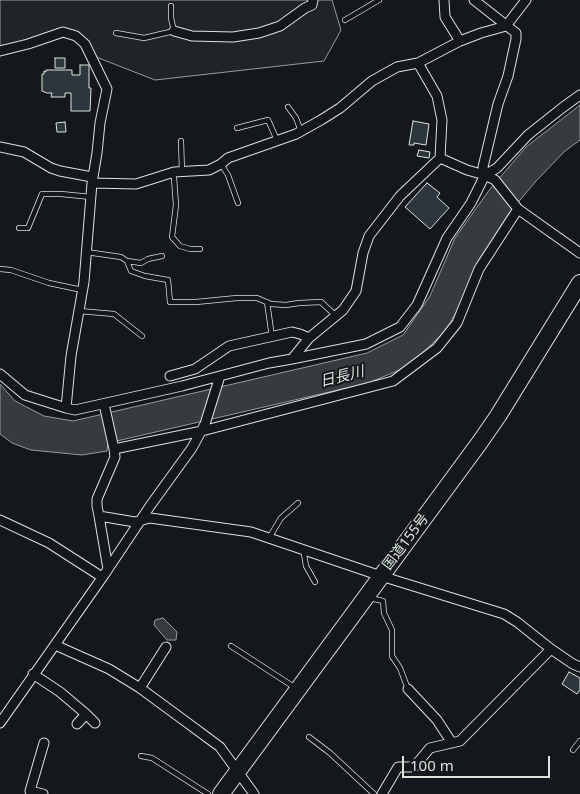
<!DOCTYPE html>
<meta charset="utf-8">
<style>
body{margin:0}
#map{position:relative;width:580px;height:794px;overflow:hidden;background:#14181c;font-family:"Noto Sans",sans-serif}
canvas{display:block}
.scale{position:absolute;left:402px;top:756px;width:148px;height:22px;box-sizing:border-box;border:2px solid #d8e6dc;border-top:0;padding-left:6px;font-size:15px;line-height:18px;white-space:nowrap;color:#d8e6dc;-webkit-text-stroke:4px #14181c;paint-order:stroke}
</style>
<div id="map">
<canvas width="580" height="794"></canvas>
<div class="scale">100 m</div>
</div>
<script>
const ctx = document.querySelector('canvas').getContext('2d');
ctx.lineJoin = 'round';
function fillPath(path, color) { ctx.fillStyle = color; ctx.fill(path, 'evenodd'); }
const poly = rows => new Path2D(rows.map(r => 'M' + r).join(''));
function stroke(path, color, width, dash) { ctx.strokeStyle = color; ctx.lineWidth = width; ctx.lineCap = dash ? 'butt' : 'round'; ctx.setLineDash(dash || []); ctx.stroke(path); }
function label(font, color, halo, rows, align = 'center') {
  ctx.font = font + ' "Noto Sans","Noto Sans JP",sans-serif'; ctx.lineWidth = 4; ctx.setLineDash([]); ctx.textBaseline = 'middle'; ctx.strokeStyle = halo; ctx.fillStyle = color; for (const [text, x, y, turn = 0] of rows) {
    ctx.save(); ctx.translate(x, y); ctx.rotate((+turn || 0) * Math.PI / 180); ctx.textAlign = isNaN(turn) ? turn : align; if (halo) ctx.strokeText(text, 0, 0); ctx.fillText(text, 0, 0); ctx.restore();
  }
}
const green = poly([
 [0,0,332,0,341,30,324,61,155,80,91,55,85,44,63,32,0,50,0,0]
]);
const water = poly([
 [580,105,580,140,565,151,537,180,509,213,478,261,459,307,450,323,442,334,409,366,368,383,108,443,107,451,82,455,31,450,12,443,0,434,0,384,15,401,44,416,73,421,367,353,403,335,430,296,455,238,490,189,526,147,580,105],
 [163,618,177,632,176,640,167,640,154,625,155,620,163,618]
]);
const building = poly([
 [55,58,65,58,65,68,55,68,55,58],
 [80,65,89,65,89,88,91,88,90,111,71,111,71,93,65,93,65,97,51,97,52,93,47,93,42,91,42,74,44,74,44,71,46,72,46,70,72,70,72,75,80,75,80,65],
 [413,121,429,124,426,145,414,143,414,145,409,145,413,121],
 [65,122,66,132,57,132,56,123,65,122],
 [419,150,430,152,429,158,417,156,419,150],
 [427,183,440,193,437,197,449,208,430,229,405,207,427,183],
 [569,672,580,678,580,690,577,694,562,684,569,672]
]);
const lane = poly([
 [345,20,379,0],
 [116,33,144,38,174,31,171,18,171,6],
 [288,107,296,118,301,131],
 [237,128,268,120,277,140],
 [181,141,182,172],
 [221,164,228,175,238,203],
 [172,173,174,178,176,205,172,237,180,246,190,249,200,249],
 [19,228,28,228,42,194,61,194,91,197],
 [86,252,121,257,127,261,131,271,145,276,168,280,170,302,196,302,237,298,257,298,271,304,286,305,299,303,321,302,336,316],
 [127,261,141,263,148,259,162,256],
 [0,269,11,270,49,283,82,290],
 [267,302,272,337],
 [79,311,114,314,142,336],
 [269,538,281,518,298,503],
 [305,550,304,554,306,566,315,582],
 [371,596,374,599,383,601,384,613,392,630,392,656,400,668,408,689],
 [231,646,294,687],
 [309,737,330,753,374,794],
 [573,750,580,741],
 [141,756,152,758,208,794]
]);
const street = poly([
 [444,0,445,17,460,41],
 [474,0,516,33,516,39,508,76,498,104,483,167,485,175],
 [174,31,192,36,233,37,259,33,280,26,305,8,312,5,313,0],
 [0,51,28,44,63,32,76,36,85,44,107,89,100,123,97,153,92,183,84,282,71,356,66,408,75,410,182,386,269,363,292,359,309,338,343,310,356,291,363,253,369,236,400,196,440,158,442,120,437,96,418,63],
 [0,147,24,152,51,168,60,171,92,177],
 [440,158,467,170,485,175,495,180,518,209,580,253],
 [92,183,136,184,174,172,209,170,221,164,228,158,296,134,321,120,340,108,372,81,397,67,418,63,460,41,481,33,506,26,526,0],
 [292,359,366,344,400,327,417,305,447,238,471,203,485,175,497,168,528,135,562,108,580,95],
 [0,374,25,395,66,408],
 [170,376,195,369,229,346,292,332,300,334,309,338],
 [104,404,114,449],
 [99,516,97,506,97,499,115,457,114,449,202,431,393,381,437,348,457,323,479,269,518,209],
 [0,520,49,543,102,577],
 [108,569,99,516,135,522,150,518,251,532,381,576,504,614,517,622,551,649,573,664,580,667],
 [55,645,109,669,140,688,189,724,220,747,254,794],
 [33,674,60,692,86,714,95,723],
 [140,688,166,647],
 [408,689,437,720,452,743],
 [0,723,104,575,150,506,192,448,205,424,220,376],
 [77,724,86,714],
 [43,794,30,791,44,743],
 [382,794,398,767,414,767,430,748,460,741,551,649]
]);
const highway = poly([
 [221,794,480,442,498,416,580,283]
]);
const streetNames = [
 ["国道155号",406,542,-53]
];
const waterNames = [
 ["日長川",342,377,-14]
];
fillPath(green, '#202428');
stroke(green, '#939e99', 1);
fillPath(water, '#363b3e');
stroke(water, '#939e99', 1);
fillPath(building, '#2c363c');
stroke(building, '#d8e6dc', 1);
stroke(lane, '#d8e6dc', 6);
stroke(street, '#d8e6dc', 11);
stroke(highway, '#d8e6dc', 18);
stroke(lane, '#14181c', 4.5);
stroke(street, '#14181c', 9);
stroke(highway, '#14181c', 16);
label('14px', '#d8e6dc', '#14181c', streetNames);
label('italic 15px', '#d8e6dc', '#14181c', waterNames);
</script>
